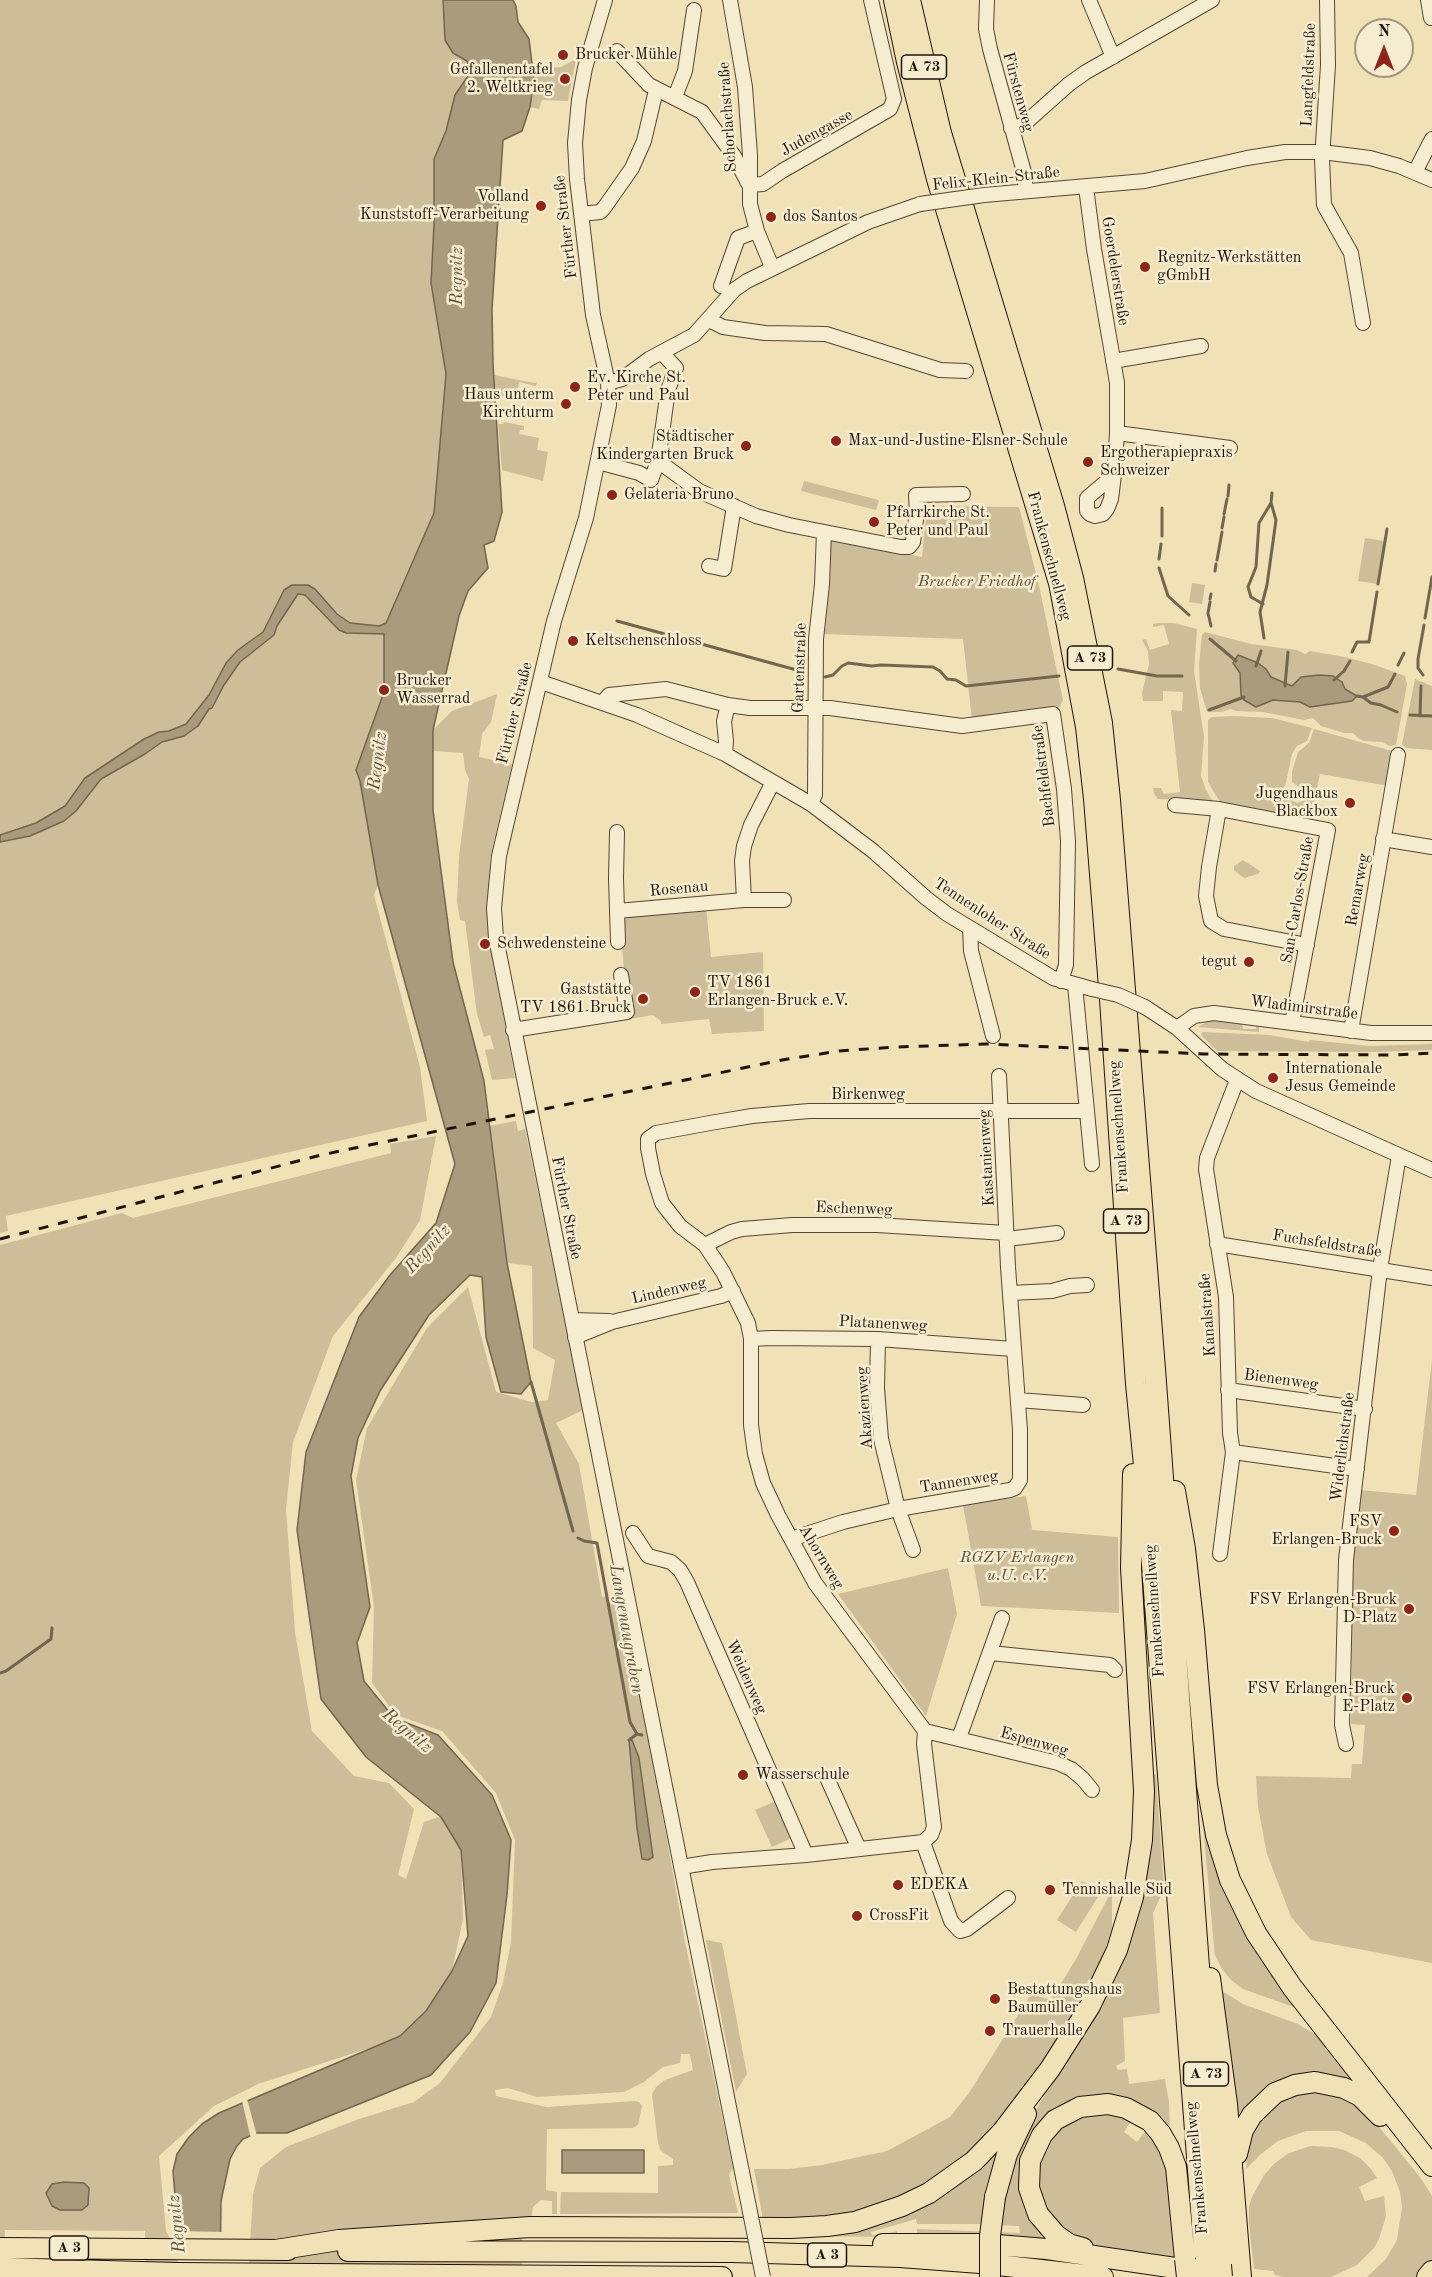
<!DOCTYPE html>
<meta charset="utf-8">
<style>
body{margin:0}
#map{position:relative;width:1432px;height:2277px;overflow:hidden;background:#f1e1b7;font-family:"Old Standard TT",serif}
canvas{display:block}
.north{position:absolute;left:1354px;top:18px;width:60px;height:60px;box-sizing:border-box;background:#f6ecd0;border:2px solid #a09680;border-radius:50%;rotate:0deg;font-size:16px;font-weight:700;line-height:24px;text-align:center;color:#201409}
.north::after{content:'';display:block;margin:auto;width:21px;height:27px;background:#8f2418;clip-path:polygon(50% 0,100% 100%,50% 72%,0 100%)}
</style>
<div id="map">
<canvas width="1432" height="2277"></canvas>
<div class="north">N</div>
</div>
<script>
const ctx = document.querySelector('canvas').getContext('2d');
ctx.lineJoin = 'round';
function fillPath(path, color) { ctx.fillStyle = color; ctx.fill(path, 'evenodd'); }
const poly = rows => new Path2D(rows.map(r => 'M' + r).join(''));
function stroke(path, color, width, dash) { ctx.strokeStyle = color; ctx.lineWidth = width; ctx.lineCap = dash ? 'butt' : 'round'; ctx.setLineDash(dash || []); ctx.stroke(path); }
function label(font, color, halo, rows, align = 'center') {
  ctx.font = font + ' "Old Standard TT",serif'; ctx.lineWidth = 5; ctx.setLineDash([]); ctx.textBaseline = 'middle'; ctx.strokeStyle = halo; ctx.fillStyle = color; for (const [text, x, y, turn = 0] of rows) {
    ctx.save(); ctx.translate(x, y); ctx.rotate((+turn || 0) * Math.PI / 180); ctx.textAlign = isNaN(turn) ? turn : align; if (halo) ctx.strokeText(text, 0, 0); ctx.fillText(text, 0, 0); ctx.restore();
  }
}
const green = poly([
 [0,0,442,0,445,40,453,52,467,61,470,69,468,76,455,95,446,131,434,159,434,225,431,283,446,374,434,513,384,629,385,682,384,692,356,770,360,781,378,885,374,895,420,1067,427,1121,6,1216,8,1231,0,1233],
 [576,59,568,101,542,100,539,109,530,107,534,80,533,69,561,67],
 [494,375,534,383,537,382,536,386,519,382,516,398,495,395],
 [504,422,524,426,524,430,520,430,519,434,539,438,537,450,548,452,543,481,502,470,498,424,503,424],
 [804,481,879,500,876,510,801,491],
 [927,506,1019,507,1038,581,1063,700,1059,708,972,720,963,639,821,634,829,584,831,540,922,557],
 [1365,538,1384,541,1378,584,1358,581],
 [1192,583,1205,585,1202,604,1189,602],
 [1159,623,1174,623,1197,629,1194,671,1204,737,1201,776,1206,790,1213,802,1211,803,1191,800,1158,799,1154,794,1153,788,1161,788,1164,794,1180,792,1171,710,1182,711,1183,692,1163,691,1163,701,1143,701,1142,693,1149,664,1148,651,1142,640,1146,639,1150,650,1169,644,1164,625,1153,627,1153,624],
 [1205,632,1251,644,1297,650,1305,654,1310,651,1345,657,1375,665,1405,676,1407,684,1396,745,1390,746,1382,742,1364,741,1358,738,1353,733,1344,733,1321,726,1313,718,1304,720,1263,712,1236,711,1230,709,1221,712,1207,712,1200,688,1199,664,1202,635],
 [1415,679,1432,686,1432,750,1406,748,1402,744],
 [497,694,491,722,482,734,479,757,512,764,491,854,488,908,489,939,515,1078,492,1080,485,1050,494,1049,490,1035,484,1037,477,1014,465,921,460,920,457,902,459,857,469,779,465,770,463,753,433,751,433,730,452,711],
 [1234,716,1272,718,1312,728,1307,741,1297,746,1292,754,1286,783,1277,800,1278,811,1275,813,1220,802,1208,782,1208,720,1212,717],
 [1314,729,1392,751,1394,754,1389,786,1320,774,1311,819,1286,815,1281,805,1284,795,1297,803,1307,799,1307,795,1304,791,1292,782,1292,772,1298,752,1309,743],
 [1243,860,1260,871,1258,874,1244,878,1234,870,1234,866],
 [706,906,711,957,763,952,764,1031,712,1034,709,1019,661,1024,661,1021,653,1015,630,1019,624,970,620,921,622,917],
 [1210,1020,1242,1023,1243,1029,1256,1029,1256,1023,1259,1024,1259,1032,1198,1027],
 [1202,1032,1270,1035,1309,1042,1310,1040,1369,1046,1432,1044,1432,1050,1374,1052,1217,1051,1201,1035],
 [516,1121,518,1131,525,1129,583,1410,556,1423,579,1464,602,1597,607,1596,618,1605,624,1615,645,1715,685,1942,733,2168,729,2175,738,2213,560,2214,561,2192,658,2193,658,2166,673,2165,673,2159,661,2151,658,2143,652,2094,656,2087,665,2080,693,2070,690,2054,681,2054,680,2063,663,2067,644,2082,624,2092,537,2097,508,2088,495,2090,496,2096,547,2107,634,2101,639,2102,642,2106,638,2125,633,2128,547,2129,546,2190,557,2192,557,2214,552,2214,552,2201,541,2200,533,2207,531,2219,522,2219,522,2277,248,2277,253,2194,260,2168,286,2147,359,2119,414,2102,440,2083,491,2017,503,1983,511,1942,515,1840,496,1793,442,1731,396,1715,372,1683,374,1607,356,1480,367,1428,427,1328,468,1287,496,1392,532,1402,548,1400,555,1360,533,1348,532,1266,507,1263,495,1180,489,1126],
 [436,1136,420,1220,396,1258,333,1336,293,1442,286,1509,295,1632,312,1731,354,1776,389,1783,414,1809,398,1875,406,1879,424,1822,441,1816,461,1850,463,1919,452,1971,426,2011,400,2036,373,2047,258,2084,214,2106,159,2156,166,2231,180,2256,183,2277,146,2277,145,2231,5,2230,3,2277,0,2277,0,1245,122,1213,133,1218,391,1153,390,1144],
 [1432,1360,1432,1963,1311,1940,1291,1917,1267,1854,1258,1807,1256,1776,1351,1778,1352,1764,1362,1764,1365,1725,1351,1724,1353,1567,1359,1490,1416,1495],
 [1026,1496,1032,1530,1118,1537,1119,1613,981,1606,963,1505],
 [948,1568,957,1614,926,1716,838,1594],
 [1156,1774,1164,1889,1153,1913,1160,2013,1123,2018,1125,2061,1116,2066,1118,2070,1127,2069,1129,2084,1165,2079,1169,2102,1170,2133,1121,2100,1034,2136,1042,2230,1041,2241,917,2238,917,2229,1020,2233,1019,2226,998,2225,1016,2152,1028,2125,1041,2101,1086,2032,1099,2009,1151,1775],
 [776,1801,792,1838,772,1847,755,1810],
 [1201,1801,1302,2010,1243,1989,1231,1980,1222,1969,1215,1955,1213,1936],
 [1082,1881,1101,1892,1076,1932,1057,1920],
 [1112,1890,1112,1928,1096,1978,1050,2055,989,2138,931,2185,854,2216,762,2223,762,2214,754,2169,789,2169,822,2165,887,2151,950,2117,969,2093,1031,1994,1051,2000,1076,1959],
 [706,1940,722,1943,747,2074,736,2092],
 [1222,1991,1243,2004,1298,2024,1321,2038,1369,2094,1336,2079,1242,2113,1237,2113],
 [1315,2090,1349,2098,1371,2117,1420,2177,1432,2196,1432,2260,1418,2277,1367,2277,1386,2259,1397,2240,1402,2207,1400,2192,1392,2171,1383,2158,1366,2143,1339,2131,1306,2131,1278,2141,1261,2154,1246,2169,1248,2142,1254,2127,1281,2099],
 [1100,2111,1133,2118,1124,2132,1137,2142,1148,2128,1168,2165,1174,2257,1082,2243,1052,2222,1039,2197,1038,2164,1052,2134,1071,2119],
 [1001,2146,986,2186,981,2224,917,2224,916,2219,871,2232,872,2235,884,2234,897,2231,897,2237,778,2236,841,2230],
 [1310,2146,1332,2147,1344,2150,1360,2158,1371,2169,1377,2178,1359,2187,1365,2201,1384,2196,1386,2216,1379,2239,1374,2248,1357,2265,1331,2277,1284,2277,1275,2275,1273,2271,1254,2269,1249,2224,1249,2206,1252,2197,1264,2175,1274,2164,1287,2154]
]);
const water = poly([
 [443,0,513,0,516,6,518,22,529,39,534,80,530,107,522,131,503,140,492,309,493,364,502,512,494,541,484,545,488,568,468,591,459,616,433,730,433,810,453,962,484,1081,507,1263,531,1382,521,1394,501,1392,486,1337,482,1277,470,1275,429,1315,380,1391,358,1438,351,1476,370,1607,357,1643,364,1681,394,1718,438,1735,492,1795,511,1840,507,1895,496,1983,470,2032,431,2075,287,2133,257,2133,243,2139,237,2146,230,2159,221,2201,220,2277,180,2256,173,2171,177,2154,189,2137,202,2124,219,2113,400,2036,426,2011,452,1971,468,1936,461,1850,441,1817,366,1757,321,1699,297,1530,306,1452,359,1317,390,1275,436,1223,455,1164,378,885,360,781,356,770,384,692,384,634,346,633,339,630,305,595,298,594,277,626,274,635,240,662,224,685,212,708,209,709,198,726,184,736,162,742,145,754,101,779,76,811,64,821,30,836,0,842,0,835,36,823,65,806,85,778,144,739,159,732,169,731,186,724,209,695,226,663,238,650,263,632,284,590,292,585,308,585,315,589,337,614,350,623,379,626,386,623,434,513,446,374,431,283,434,225,434,159,446,131,455,95,468,76,470,69,467,61,453,53,445,40,443,0],
 [1238,655,1258,663,1266,669,1271,677,1292,686,1301,677,1319,675,1333,676,1342,682,1345,689,1357,696,1352,701,1310,707,1300,702,1273,700,1256,707,1244,700,1241,695,1240,673,1233,663,1238,655],
 [629,1740,632,1740,639,1758,653,1857,648,1860,642,1859,637,1828,629,1740],
 [562,2150,644,2150,644,2173,562,2173,562,2150],
 [64,2182,84,2183,89,2188,88,2205,82,2210,60,2210,52,2206,46,2193,52,2184,64,2182]
]);
const pier = poly([
 [247,2099,257,2136,251,2139,242,2101],
 [175,2231,225,2232,223,2277,180,2277]
]);
const stream = poly([
 [1228,496,1229,485],
 [1162,508,1162,536],
 [1224,514,1227,499],
 [1222,528,1224,517],
 [1159,559,1161,544],
 [1217,560,1222,532],
 [1159,568,1168,596,1189,615],
 [1215,571,1216,564],
 [1378,584,1387,529],
 [1210,599,1211,594],
 [1210,602,1208,613,1211,626],
 [1263,604,1251,597,1248,587,1256,567,1259,523,1271,503],
 [1425,618,1432,577],
 [617,621,804,672],
 [1264,638,1260,612,1267,585,1276,520,1271,503,1272,493],
 [1210,639,1236,661],
 [1352,652,1357,642,1369,642,1377,592],
 [1398,665,1404,653],
 [1256,666,1261,651],
 [1118,669,1157,676,1182,676],
 [1423,675,1418,668,1418,659,1424,625],
 [825,677,833,675,842,666,848,663,872,666,881,665,933,667,940,671,947,679,956,680,966,686,1059,676],
 [1334,680,1344,671,1350,661],
 [1285,686,1288,652],
 [1357,696,1363,697,1371,703,1381,705,1397,712],
 [1363,697,1388,687,1395,674],
 [1209,710,1244,697],
 [1410,715,1432,716],
 [1420,716,1421,686],
 [531,1382,573,1531],
 [578,1538,584,1541,597,1543,630,1722,637,1734,642,1735],
 [0,1673,6,1671,51,1639,52,1628],
 [629,1740,637,1734]
]);
const minor = poly([
 [605,0,585,68,579,100,575,143,577,179,593,315,608,383,609,405,586,518,554,621,499,856,494,908,496,938,742,2172],
 [730,0,745,87,750,155,750,204,757,231,772,267],
 [987,0,986,29,990,49,1024,172,1026,191],
 [1089,0,1113,57],
 [1327,0,1328,65,1322,159,1324,205,1351,253,1363,323],
 [1428,0,1431,18],
 [617,51,649,85,702,112,734,156,748,183],
 [675,97,685,71,694,10],
 [1011,128,1023,125,1069,84,1086,72,1212,0],
 [1415,172,1432,139],
 [749,185,763,184,782,171,890,109,894,99,871,0],
 [1086,187,1094,249,1117,383,1117,433,1114,475,1111,499,1107,509,1103,514,1095,516,1090,514,1087,511,1087,498,1114,475],
 [984,195,1145,181,1247,158,1285,152,1322,152,1370,158,1399,166,1432,180],
 [581,214,600,212,604,208,632,168,644,141,656,90],
 [721,286,738,238,757,231],
 [709,320,723,327,765,333,826,334,940,370,966,371],
 [1113,361,1201,346],
 [608,383,622,379,649,359,694,335,734,290,747,281,868,222,920,204],
 [1117,433,1230,448],
 [658,461,699,491,756,516,789,525,901,547,909,547,913,542,917,512,916,495,963,494],
 [598,462,639,473,651,480,658,461,668,390,676,368,662,353],
 [709,566,724,569,734,506],
 [541,682,637,715,725,754,811,804,873,851,926,898,947,914,1053,978,1092,989],
 [602,703,609,695,666,689,728,705,750,708,830,708,962,726,1053,714,1064,789,1068,841,1066,965,1061,981],
 [725,754,726,741,724,721,728,705],
 [811,804,815,795,816,639,822,584,824,532],
 [1175,805,1219,809,1328,830,1292,1023],
 [1219,809,1209,867,1206,896,1211,921,1224,929,1307,945],
 [617,832,616,878,618,942],
 [1383,839,1432,847],
 [744,900,742,861,744,846,751,825,773,782],
 [617,911,744,900,784,900],
 [970,928,971,951,993,1036],
 [1075,985,1092,1164],
 [1145,1007,1177,1028,1222,1069,1256,1091,1432,1170],
 [1177,1028,1194,1016,1214,1013,1371,1033,1432,1033],
 [513,1030,627,1012,621,975],
 [1351,1031,1398,755],
 [1007,1239,1057,1233],
 [1217,1244,1432,1278],
 [705,1245,731,1232,742,1229,792,1225,877,1225,1006,1233],
 [1010,1293,1052,1291,1070,1286,1087,1285],
 [572,1320,609,1321],
 [575,1337,612,1322,721,1296,733,1291],
 [751,1339,771,1338,878,1339,1013,1349],
 [878,1339,877,1389,881,1439,898,1509,913,1550],
 [1228,1390,1365,1409],
 [1018,1400,1083,1405],
 [1233,1452,1357,1469],
 [633,1533,648,1556,671,1562,680,1570,687,1582,806,1855],
 [791,1539,843,1522,898,1509,1010,1490,1015,1488,1020,1480,1020,1430,1008,1267,999,1076],
 [1220,1554,1233,1452,1230,1433,1226,1297,1206,1169,1207,1158,1237,1080],
 [990,1653,1110,1665,1115,1670],
 [925,1731,1058,1763,1071,1769,1083,1779,1092,1790],
 [959,1738,1002,1618],
 [1346,1744,1342,1725,1346,1560,1380,1269,1399,1156],
 [828,1780,859,1849],
 [923,1842,931,1835,934,1827,924,1744,925,1731,815,1583,778,1515,763,1483,755,1454,751,1425,751,1339,748,1323,723,1272,705,1245,680,1226,662,1203,653,1174,648,1148,648,1139,656,1133,710,1123,752,1116,809,1111,1087,1111],
 [923,1842,951,1921,960,1931,967,1929,1008,1898],
 [681,1867,712,1862,806,1855,923,1842]
]);
const highway = poly([
 [894,0,907,62,937,179,1059,583,1086,727,1094,799,1110,1000,1136,1384,1146,1486,1205,2262],
 [910,0,941,133,1054,506,1073,578,1102,723,1110,800,1155,1369,1221,2265],
 [1175,1491,1185,1549,1194,1630,1207,1785,1216,1835,1230,1880,1256,1933,1292,1987,1432,2166],
 [1210,1978,1227,2104,1241,2277],
 [1237,2154,1243,2130,1252,2115,1275,2093,1295,2085,1315,2082,1344,2088,1360,2096,1380,2116],
 [995,2197,1007,2154,1026,2114],
 [883,2244,984,2244,1047,2249,1202,2272],
 [0,2248,288,2250],
 [1083,2248,1069,2244,1056,2235,1038,2214,1029,2188,1030,2161,1042,2135,1055,2120,1080,2107,1108,2104,1126,2108,1150,2121,1161,2134,1169,2148,1176,2167,1185,2259],
 [276,2250,339,2240,530,2227,791,2228,827,2226,855,2222,902,2206,929,2193,974,2161,1002,2132,1050,2069,1090,2006,1117,1950,1133,1897,1142,1840,1144,1791,1131,1568,1133,1474],
 [348,2251,732,2252,900,2257,980,2263,1103,2277],
 [0,2268,177,2273,722,2277],
 [1427,2277,1432,2271]
]);
const rail = poly([
 [0,1239,321,1155,782,1060,839,1051,895,1047,986,1044,1204,1054,1394,1055,1432,1053]
]);
const minorBridge = poly([
 [920,204,984,195],
 [1092,989,1118,995,1145,1007],
 [742,2172,763,2277]
]);
const highwayBridge = poly([
 [1185,2259,1187,2277],
 [1205,2262,1206,2277],
 [1221,2265,1222,2277],
 [990,2277,990,2236,995,2197]
]);
const markers = [
 [563,55,6,"#8f2418"],
 [565,79,6,"#8f2418"],
 [541,206,6,"#8f2418"],
 [771,217,6,"#8f2418"],
 [1145,267,6,"#8f2418"],
 [575,387,6,"#8f2418"],
 [566,404,6,"#8f2418"],
 [836,441,6,"#8f2418"],
 [746,446,6,"#8f2418"],
 [1088,462,6,"#8f2418"],
 [612,495,6,"#8f2418"],
 [874,522,6,"#8f2418"],
 [573,641,6,"#8f2418"],
 [384,690,6,"#8f2418"],
 [1350,803,6,"#8f2418"],
 [485,944,6,"#8f2418"],
 [1249,962,6,"#8f2418"],
 [695,992,6,"#8f2418"],
 [643,999,6,"#8f2418"],
 [1273,1078,6,"#8f2418"],
 [1394,1531,6,"#8f2418"],
 [1409,1609,6,"#8f2418"],
 [1407,1698,6,"#8f2418"],
 [743,1775,6,"#8f2418"],
 [898,1885,6,"#8f2418"],
 [1050,1890,6,"#8f2418"],
 [857,1916,6,"#8f2418"],
 [995,1999,6,"#8f2418"],
 [990,2031,6,"#8f2418"]
];
const shields = [
 [924,67,45],
 [1090,658,45],
 [1126,1221,45],
 [1206,2074,45],
 [69,2248,39],
 [827,2255,39]
];
const shieldNames = [
 ["A 73",924,67],
 ["A 73",1090,658],
 ["A 73",1126,1221],
 ["A 73",1206,2074],
 ["A 3",69,2248],
 ["A 3",827,2255]
];
const poiNames = [
 ["Brucker Mühle",575,55],
 ["Gefallenentafel",553,70,"right"],
 ["2. Weltkrieg",553,88,"right"],
 ["Volland",529,197,"right"],
 ["Kunststoff-Verarbeitung",529,215,"right"],
 ["dos Santos",783,217],
 ["Regnitz-Werkstätten",1157,258],
 ["gGmbH",1157,276],
 ["Ev. Kirche St.",587,378],
 ["Peter und Paul",587,396],
 ["Haus unterm",554,395,"right"],
 ["Kirchturm",554,413,"right"],
 ["Städtischer",734,437,"right"],
 ["Kindergarten Bruck",734,455,"right"],
 ["Max-und-Justine-Elsner-Schule",848,441],
 ["Ergotherapiepraxis",1100,453],
 ["Schweizer",1100,471],
 ["Gelateria Bruno",624,495],
 ["Pfarrkirche St.",886,513],
 ["Peter und Paul",886,531],
 ["Keltschenschloss",585,641],
 ["Brucker",396,681],
 ["Wasserrad",396,699],
 ["Jugendhaus",1338,794,"right"],
 ["Blackbox",1338,812,"right"],
 ["Schwedensteine",497,944],
 ["tegut",1237,962,"right"],
 ["TV 1861",707,983],
 ["Erlangen-Bruck e.V.",707,1001],
 ["Gaststätte",631,990,"right"],
 ["TV 1861 Bruck",631,1008,"right"],
 ["Internationale",1285,1069],
 ["Jesus Gemeinde",1285,1087],
 ["FSV",1382,1522,"right"],
 ["Erlangen-Bruck",1382,1540,"right"],
 ["FSV Erlangen-Bruck",1397,1600,"right"],
 ["D-Platz",1397,1618,"right"],
 ["FSV Erlangen-Bruck",1395,1689,"right"],
 ["E-Platz",1395,1707,"right"],
 ["Wasserschule",755,1775],
 ["EDEKA",910,1885],
 ["Tennishalle Süd",1062,1890],
 ["CrossFit",869,1916],
 ["Bestattungshaus",1007,1990],
 ["Baumüller",1007,2008],
 ["Trauerhalle",1002,2031]
];
const streetNames = [
 ["Langfeldstraße",1309,75,-88],
 ["Fürstenweg",1018,92,75],
 ["Schorlachstraße",728,117,-94],
 ["Judengasse",817,133,-29],
 ["Felix-Klein-Straße",996,179,-6],
 ["Fürther Straße",566,227,-97],
 ["Goerdelerstraße",1115,271,81],
 ["Frankenschnellweg",1049,556,75],
 ["Gartenstraße",800,668,-88],
 ["Fürther Straße",515,713,-76],
 ["Bachfeldstraße",1044,776,-97],
 ["Rosenau",679,889,-5],
 ["Remarweg",1358,890,-80],
 ["San-Carlos-Straße",1298,900,-80],
 ["Tennenloher Straße",992,919,33],
 ["Wladimirstraße",1304,1008,7],
 ["Birkenweg",868,1095],
 ["Frankenschnellweg",1119,1127,-94],
 ["Kastanienweg",987,1158,-93],
 ["Fürther Straße",566,1208,79],
 ["Eschenweg",854,1209,2],
 ["Fuchsfeldstraße",1327,1244,9],
 ["Lindenweg",669,1291,-13],
 ["Kanalstraße",1208,1315,-94],
 ["Platanenweg",883,1324,3],
 ["Bienenweg",1281,1380,8],
 ["Akazienweg",865,1408,-94],
 ["Widerlichstraße",1343,1447,-83],
 ["Tannenweg",959,1482,-9],
 ["Ahornweg",821,1557,59],
 ["Frankenschnellweg",1155,1611,-94],
 ["Weidenweg",746,1677,66],
 ["Espenweg",1034,1742,16],
 ["Frankenschnellweg",1197,2168,-95]
];
const parkNames = [
 ["Brucker Friedhof",977,582],
 ["RGZV Erlangen",1017,1558],
 ["u.U. e.V.",1017,1576]
];
const waterNames = [
 ["Regnitz",457,276,-90],
 ["Regnitz",378,761,-83],
 ["Regnitz",428,1249,-48],
 ["Langenaugraben",626,1629,80],
 ["Regnitz",407,1731,40],
 ["Regnitz",177,2224,-96]
];
fillPath(green, '#cdbe99');
fillPath(water, '#aa9b7c');
stroke(water, '#73654e', 1.5);
fillPath(pier, '#f1e1b7');
stroke(stream, '#73654e', 3);
stroke(minor, '#544734', 16);
stroke(highway, '#201409', 22);
stroke(minor, '#f6ecd0', 14);
stroke(highway, '#f1e1b7', 20);
stroke(rail, '#201409', 3, [10, 10]);
stroke(minorBridge, '#544734', 16, []);
stroke(highwayBridge, '#201409', 22, []);
stroke(minorBridge, '#f6ecd0', 14);
stroke(highwayBridge, '#f1e1b7', 20);
for (const [x, y, r, color] of markers) { const dot = new Path2D(); dot.arc(x, y, r, 0, 2 * Math.PI); ctx.fillStyle = color; ctx.fill(dot); stroke(dot, '#f6ecd0', 2); }
for (const [x, y, w] of shields) { const box = new Path2D(); box.roundRect(x - w / 2, y - 12, w, 24, 4.5); ctx.fillStyle = '#f6ecd0'; ctx.fill(box); stroke(box, '#201409', 1.5); }
label('bold 15px', '#201409', null, shieldNames);
label('16px', '#201409', '#f6ecd0', poiNames, 'left');
label('16px', '#201409', '#f6ecd0', streetNames);
label('italic 16px', '#5d503b', '#f6ecd0', parkNames);
label('italic 18px', '#5e513d', '#f6ecd0', waterNames);
</script>
